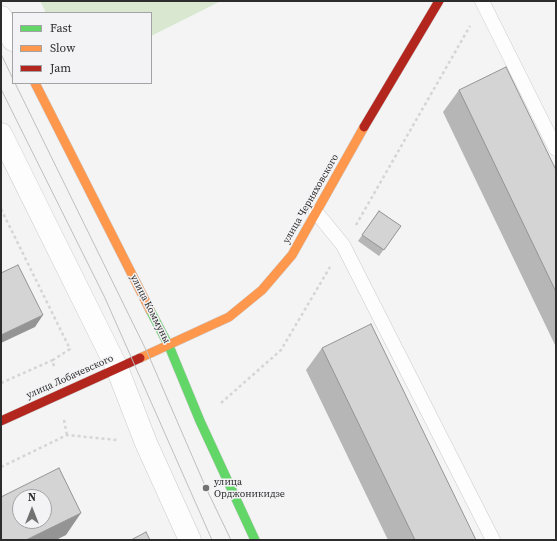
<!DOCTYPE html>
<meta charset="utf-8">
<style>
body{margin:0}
#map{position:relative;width:557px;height:541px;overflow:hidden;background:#f4f4f4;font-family:"Source Serif 4",serif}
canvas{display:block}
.frame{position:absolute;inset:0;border:2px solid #2c2c2d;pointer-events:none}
.legend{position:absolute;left:12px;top:12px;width:140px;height:72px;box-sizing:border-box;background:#f3f3f5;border:1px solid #a3a3a5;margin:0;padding:5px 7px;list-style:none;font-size:12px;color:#2c2c2d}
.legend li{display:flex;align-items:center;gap:8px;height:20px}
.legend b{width:20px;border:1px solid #a3a3a5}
.north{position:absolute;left:12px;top:489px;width:40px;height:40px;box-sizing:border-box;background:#f3f3f5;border:1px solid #a3a3a5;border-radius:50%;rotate:0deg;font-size:11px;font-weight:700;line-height:16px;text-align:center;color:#2c2c2d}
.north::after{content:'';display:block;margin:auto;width:14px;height:18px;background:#727273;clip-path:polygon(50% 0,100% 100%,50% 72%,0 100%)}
</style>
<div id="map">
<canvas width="557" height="541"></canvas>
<div class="frame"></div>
<ul class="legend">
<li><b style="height:5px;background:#63d668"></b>Fast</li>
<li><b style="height:5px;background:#ff974d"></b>Slow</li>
<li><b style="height:5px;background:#b3261e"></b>Jam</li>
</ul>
<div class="north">N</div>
</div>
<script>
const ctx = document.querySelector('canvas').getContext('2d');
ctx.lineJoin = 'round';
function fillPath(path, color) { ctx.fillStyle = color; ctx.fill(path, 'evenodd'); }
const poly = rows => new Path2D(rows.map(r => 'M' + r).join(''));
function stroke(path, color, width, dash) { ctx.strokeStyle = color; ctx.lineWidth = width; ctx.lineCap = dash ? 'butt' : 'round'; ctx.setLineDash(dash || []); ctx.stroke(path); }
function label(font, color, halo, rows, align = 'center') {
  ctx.font = font + ' "Source Serif 4",serif'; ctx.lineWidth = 3; ctx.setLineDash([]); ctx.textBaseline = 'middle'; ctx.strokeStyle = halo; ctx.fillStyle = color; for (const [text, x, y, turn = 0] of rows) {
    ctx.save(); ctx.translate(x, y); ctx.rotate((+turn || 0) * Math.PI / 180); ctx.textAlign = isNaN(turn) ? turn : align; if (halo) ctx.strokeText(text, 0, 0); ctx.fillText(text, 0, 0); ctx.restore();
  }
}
const green = poly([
 [40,1,221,1,151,36,151,13,46,13]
]);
const path = poly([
 [1,209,70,349,53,360],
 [356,225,470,26],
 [1,383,53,360,54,368],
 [221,403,281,350,330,267],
 [64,420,67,435],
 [1,467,67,435,117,440]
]);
const lane = poly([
 [482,1,556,149],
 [316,212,343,245,493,540]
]);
const street = poly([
 [1,17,13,40],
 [1,134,117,368,146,443,190,540]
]);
const fast = poly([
 [150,310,169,346,200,421,255,540]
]);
const slow = poly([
 [35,83,150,310],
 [140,358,229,317,262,290,292,255,364,127]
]);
const jam = poly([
 [364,127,439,1],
 [1,421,140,358]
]);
const tram = poly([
 [1,54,13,79],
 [15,83,148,354,206,488,231,540],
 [1,89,105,298,212,540]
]);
const wall = poly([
 [459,90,556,170,556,347,443,112],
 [379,211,401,226,379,256,358,241],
 [322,348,476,540,388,540,306,370]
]);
const shadedWall = poly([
 [43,315,35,327,1,343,1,335],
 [81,513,66,535,56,540,26,540]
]);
const building = poly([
 [506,67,556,170,556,292,459,90,506,67],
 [379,211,401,226,384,250,362,235,379,211],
 [18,265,43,315,1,335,1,273,18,265],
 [371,324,476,540,415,540,322,348,371,324],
 [59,468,81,513,26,540,1,540,1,497,59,468],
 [20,497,44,497,44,521,20,521,20,497],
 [146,532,150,540,131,540,146,532]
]);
const markers = [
 [206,488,4,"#727273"]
];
const streetNames = [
 ["улица Черняховского",311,199,-60],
 ["улица Коммуны",150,309,63],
 ["улица Лобачевского",70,377,-24]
];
const poiNames = [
 ["улица",214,482],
 ["Орджоникидзе",214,494]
];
fillPath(green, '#d9e7d1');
stroke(lane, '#cbcbcb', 15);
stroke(street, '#cbcbcb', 23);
stroke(fast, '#cbcbcb', 10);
stroke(slow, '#cbcbcb', 10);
stroke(jam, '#cbcbcb', 10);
stroke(path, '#d5d5d5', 2.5, [3, 3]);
stroke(lane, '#fdfdfd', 14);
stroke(street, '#fdfdfd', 22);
stroke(fast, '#63d668', 9);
stroke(slow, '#ff974d', 9);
stroke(jam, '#b3261e', 9);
stroke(tram, '#bfbfbf', 1);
fillPath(wall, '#b6b6b6');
fillPath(shadedWall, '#949494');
fillPath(building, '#d4d4d4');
stroke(building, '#949494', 1);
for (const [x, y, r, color] of markers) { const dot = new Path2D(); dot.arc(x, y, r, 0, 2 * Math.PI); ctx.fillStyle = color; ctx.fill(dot); stroke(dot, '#f3f3f5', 1.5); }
label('10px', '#2c2c2d', '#f3f3f5', streetNames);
label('10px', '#2c2c2d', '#f3f3f5', poiNames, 'left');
</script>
